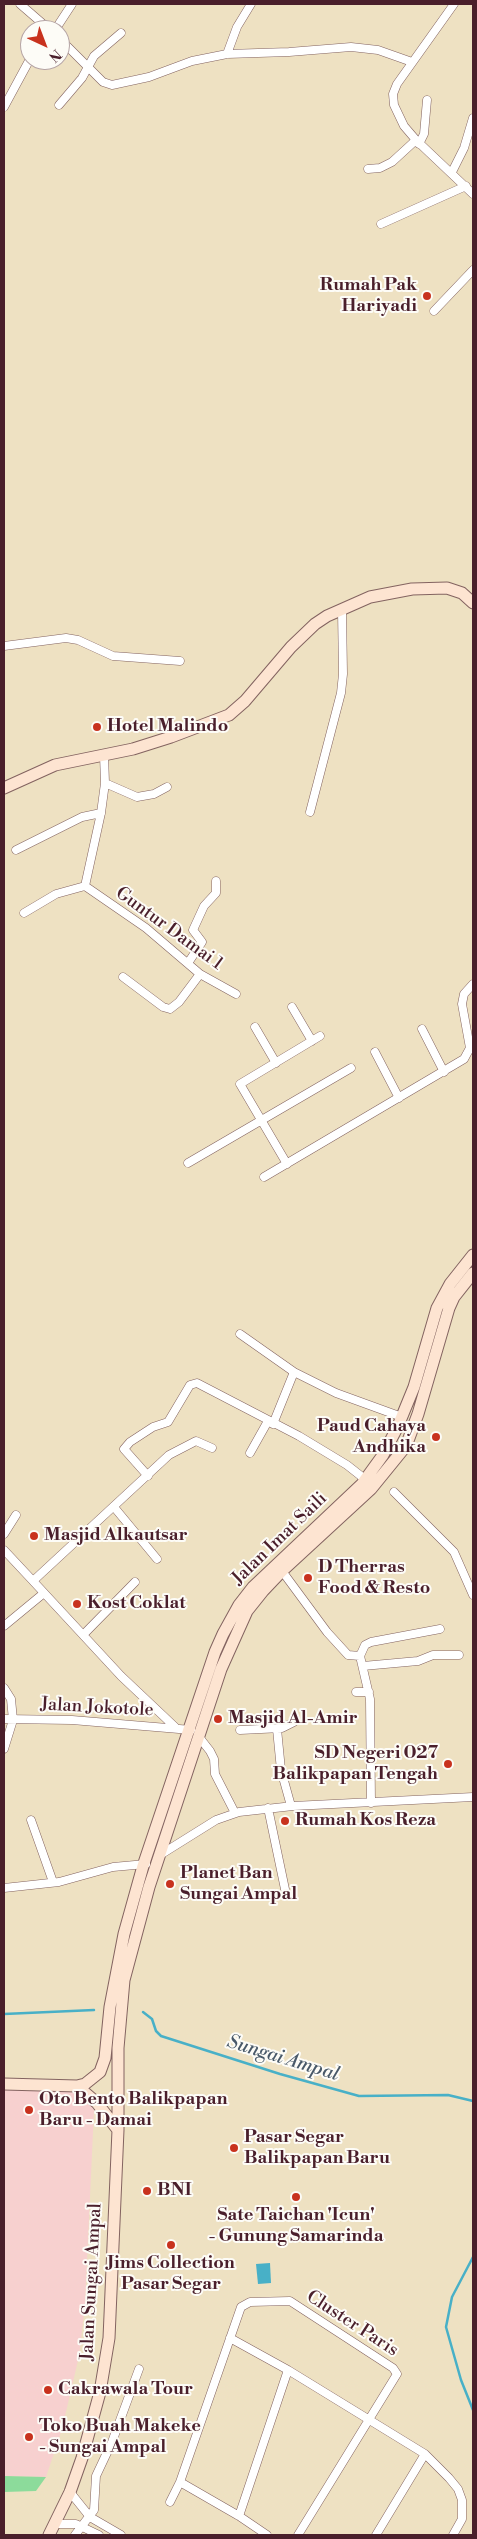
<!DOCTYPE html>
<style>
body{margin:0}
#map{position:relative;width:477px;height:2539px;overflow:hidden;background:#eee1c2;font-family:"Libre Bodoni",serif}
canvas{display:block}
.frame{position:absolute;inset:0;border:5px solid #4a1f2b;pointer-events:none}
.north{position:absolute;left:20px;top:20px;width:50px;height:50px;box-sizing:border-box;background:#fdfcf7;border:1px solid #b5a4a5;border-radius:50%;rotate:137deg;font-size:14px;font-weight:700;line-height:20px;text-align:center;color:#4a1f2b}
.north::after{content:'';display:block;margin:auto;width:18px;height:22px;background:#c8321e;clip-path:polygon(50% 0,100% 100%,50% 72%,0 100%)}
</style>
<div id="map">
<canvas width="477" height="2539"></canvas>
<div class="frame"></div>
<div class="north">N</div>
</div>
<script>
const ctx = document.querySelector('canvas').getContext('2d');
ctx.lineJoin = 'round';
function fillPath(path, color) { ctx.fillStyle = color; ctx.fill(path, 'evenodd'); }
const poly = rows => new Path2D(rows.map(r => 'M' + r).join(''));
function stroke(path, color, width, dash) { ctx.strokeStyle = color; ctx.lineWidth = width; ctx.lineCap = dash ? 'butt' : 'round'; ctx.setLineDash(dash || []); ctx.stroke(path); }
function label(font, color, halo, rows, align = 'center') {
  ctx.font = font + ' "Libre Bodoni",serif'; ctx.lineWidth = 4; ctx.setLineDash([]); ctx.textBaseline = 'middle'; ctx.strokeStyle = halo; ctx.fillStyle = color; for (const [text, x, y, turn = 0] of rows) {
    ctx.save(); ctx.translate(x, y); ctx.rotate((+turn || 0) * Math.PI / 180); ctx.textAlign = isNaN(turn) ? turn : align; if (halo) ctx.strokeText(text, 0, 0); ctx.fillText(text, 0, 0); ctx.restore();
  }
}
const built = poly([
 [4,2088,80,2091,94,2110,85,2305,79,2356,62,2429,46,2477,4,2476]
]);
const green = poly([
 [4,2476,46,2477,36,2491,4,2492]
]);
const water = poly([
 [270,2263,271,2283,258,2284,256,2264]
]);
const stream = poly([
 [143,2012,152,2019,156,2031,161,2036,280,2074,359,2096,448,2095,473,2101],
 [4,2014,94,2010],
 [473,2257,452,2297,446,2327,461,2380,473,2410]
]);
const minor = poly([
 [20,4,50,30],
 [454,4,397,84,393,94,394,105,404,126,416,140,473,194],
 [55,30,72,4],
 [60,39,103,82,112,85,149,77,192,61,227,54,289,52,351,47,378,50,412,62],
 [227,54,237,27,251,4],
 [59,105,82,78,94,56,121,33],
 [4,107,30,59],
 [419,144,424,134,427,100],
 [368,169,380,168,392,162,416,140],
 [452,172,464,148,473,118],
 [381,224,466,186],
 [434,311,473,270],
 [4,646,66,638,78,640,113,656,180,661],
 [105,783,137,797,154,794,167,787],
 [310,812,341,693,343,674,342,610],
 [16,850,82,817,101,813],
 [85,886,146,928,200,974,236,994],
 [24,913,56,894,85,886,101,813,105,783,104,755],
 [188,963,202,942,193,930,204,906,216,893,216,881],
 [123,977,163,1007,170,1009,179,1002,200,974],
 [292,1007,312,1041],
 [255,1027,276,1063],
 [422,1029,444,1072],
 [375,1052,399,1098],
 [188,1163,351,1068],
 [287,1164,240,1084,320,1036],
 [264,1177,464,1059,470,1048,462,1004,464,994,473,984],
 [240,1334,294,1372],
 [273,1424,294,1372,336,1393,402,1417],
 [250,1453,268,1421],
 [148,1476,124,1449,130,1442,153,1427,168,1422,190,1385,197,1383,299,1436,347,1465,366,1480],
 [394,1492,454,1552,473,1595],
 [114,1507,157,1559],
 [4,1534,16,1515],
 [4,1550,33,1581],
 [282,1571,327,1632,348,1655,360,1656],
 [4,1626,44,1593],
 [83,1635,135,1582],
 [360,1656,370,1699,371,1803],
 [360,1656,365,1645,371,1642,440,1629],
 [363,1666,418,1661,433,1655,459,1655],
 [4,1688,11,1699,13,1720,4,1749],
 [356,1692,369,1692],
 [4,1719,72,1720,191,1730],
 [175,1727,121,1676,33,1581,169,1455,196,1441,212,1448],
 [277,1729,281,1770,291,1806],
 [240,1730,282,1728,294,1722],
 [199,1737,210,1751,214,1759,215,1774,235,1813],
 [268,1808,286,1894],
 [31,1820,53,1882],
 [160,1855,216,1820,239,1812,293,1806,473,1797],
 [4,1888,59,1882,113,1867,146,1864],
 [230,2338,288,2370,425,2454,376,2535],
 [425,2454,449,2478,458,2489,462,2500,462,2519,453,2535],
 [180,2482,239,2516,267,2535],
 [70,2492,90,2517,121,2535],
 [170,2502,180,2482,241,2307,250,2302,290,2301,393,2368,397,2374,298,2535],
 [239,2516,288,2370],
 [55,2524,76,2524,99,2535],
 [75,2535,94,2510,96,2476,112,2442,139,2369]
]);
const secondary = poly([
 [4,788,55,765,133,749,171,737,229,715,245,701,291,647,315,624,327,616,370,597,412,589,447,588,462,593,473,603],
 [4,2084,77,2086,85,2084,100,2072,105,2058,110,2007,124,1934,143,1866,215,1652,223,1634,239,1605,253,1587,362,1484,383,1455,398,1426,414,1387,437,1308,450,1284,473,1255],
 [77,2086,97,2103,118,2130],
 [49,2535,70,2492,82,2458,100,2392,109,2338,118,2130,118,2048,124,1980,149,1887,221,1669,247,1611,263,1591,282,1571,371,1489,406,1446,418,1414,449,1308,454,1297,473,1273]
]);
const markers = [
 [427,296,5,"#c8321e"],
 [97,727,5,"#c8321e"],
 [436,1437,5,"#c8321e"],
 [34,1536,5,"#c8321e"],
 [308,1578,5,"#c8321e"],
 [77,1604,5,"#c8321e"],
 [218,1719,5,"#c8321e"],
 [448,1764,5,"#c8321e"],
 [285,1821,5,"#c8321e"],
 [170,1884,5,"#c8321e"],
 [29,2110,5,"#c8321e"],
 [234,2148,5,"#c8321e"],
 [147,2191,5,"#c8321e"],
 [296,2197,5,"#c8321e"],
 [171,2245,5,"#c8321e"],
 [48,2390,5,"#c8321e"],
 [29,2437,5,"#c8321e"]
];
const poiNames = [
 ["Rumah Pak",417,286,"right"],
 ["Hariyadi",417,307,"right"],
 ["Hotel Malindo",107,727],
 ["Paud Cahaya",426,1427,"right"],
 ["Andhika",426,1448,"right"],
 ["Masjid Alkautsar",44,1536],
 ["D Therras",318,1568],
 ["Food & Resto",318,1589],
 ["Kost Coklat",87,1604],
 ["Masjid Al-Amir",228,1719],
 ["SD Negeri 027",438,1754,"right"],
 ["Balikpapan Tengah",438,1775,"right"],
 ["Rumah Kos Reza",295,1821],
 ["Planet Ban",180,1874],
 ["Sungai Ampal",180,1895],
 ["Oto Bento Balikpapan",39,2100],
 ["Baru - Damai",39,2121],
 ["Pasar Segar",244,2138],
 ["Balikpapan Baru",244,2159],
 ["BNI",157,2191],
 ["Sate Taichan 'Icun'",296,2216,"center"],
 ["- Gunung Samarinda",296,2237,"center"],
 ["Jims Collection",171,2264,"center"],
 ["Pasar Segar",171,2285,"center"],
 ["Cakrawala Tour",58,2390],
 ["Toko Buah Makeke",39,2427],
 ["- Sungai Ampal",39,2448]
];
const streetNames = [
 ["Guntur Damai 1",169,929,36],
 ["Jalan Imat Saili",280,1539,-44],
 ["Jalan Jokotole",97,1708,3],
 ["Jalan Sungai Ampal",92,2282,-87],
 ["Cluster Paris",352,2324,33]
];
const waterNames = [
 ["Sungai Ampal",283,2059,17]
];
fillPath(built, '#f7d0cf');
fillPath(green, '#8cdb9b');
fillPath(water, '#48b0c7');
stroke(stream, '#48b0c7', 2.5);
stroke(minor, '#836360', 9);
stroke(secondary, '#836360', 13);
stroke(minor, '#fff', 8);
stroke(secondary, '#fde4d1', 11);
for (const [x, y, r, color] of markers) { const dot = new Path2D(); dot.arc(x, y, r, 0, 2 * Math.PI); ctx.fillStyle = color; ctx.fill(dot); stroke(dot, '#fdfcf7', 2); }
label('bold 18px', '#4a1f2b', '#fdfcf7', poiNames, 'left');
label('18px', '#4a1f2b', '#fdfcf7', streetNames);
label('italic 19px', '#495969', '#fdfcf7', waterNames);
</script>
